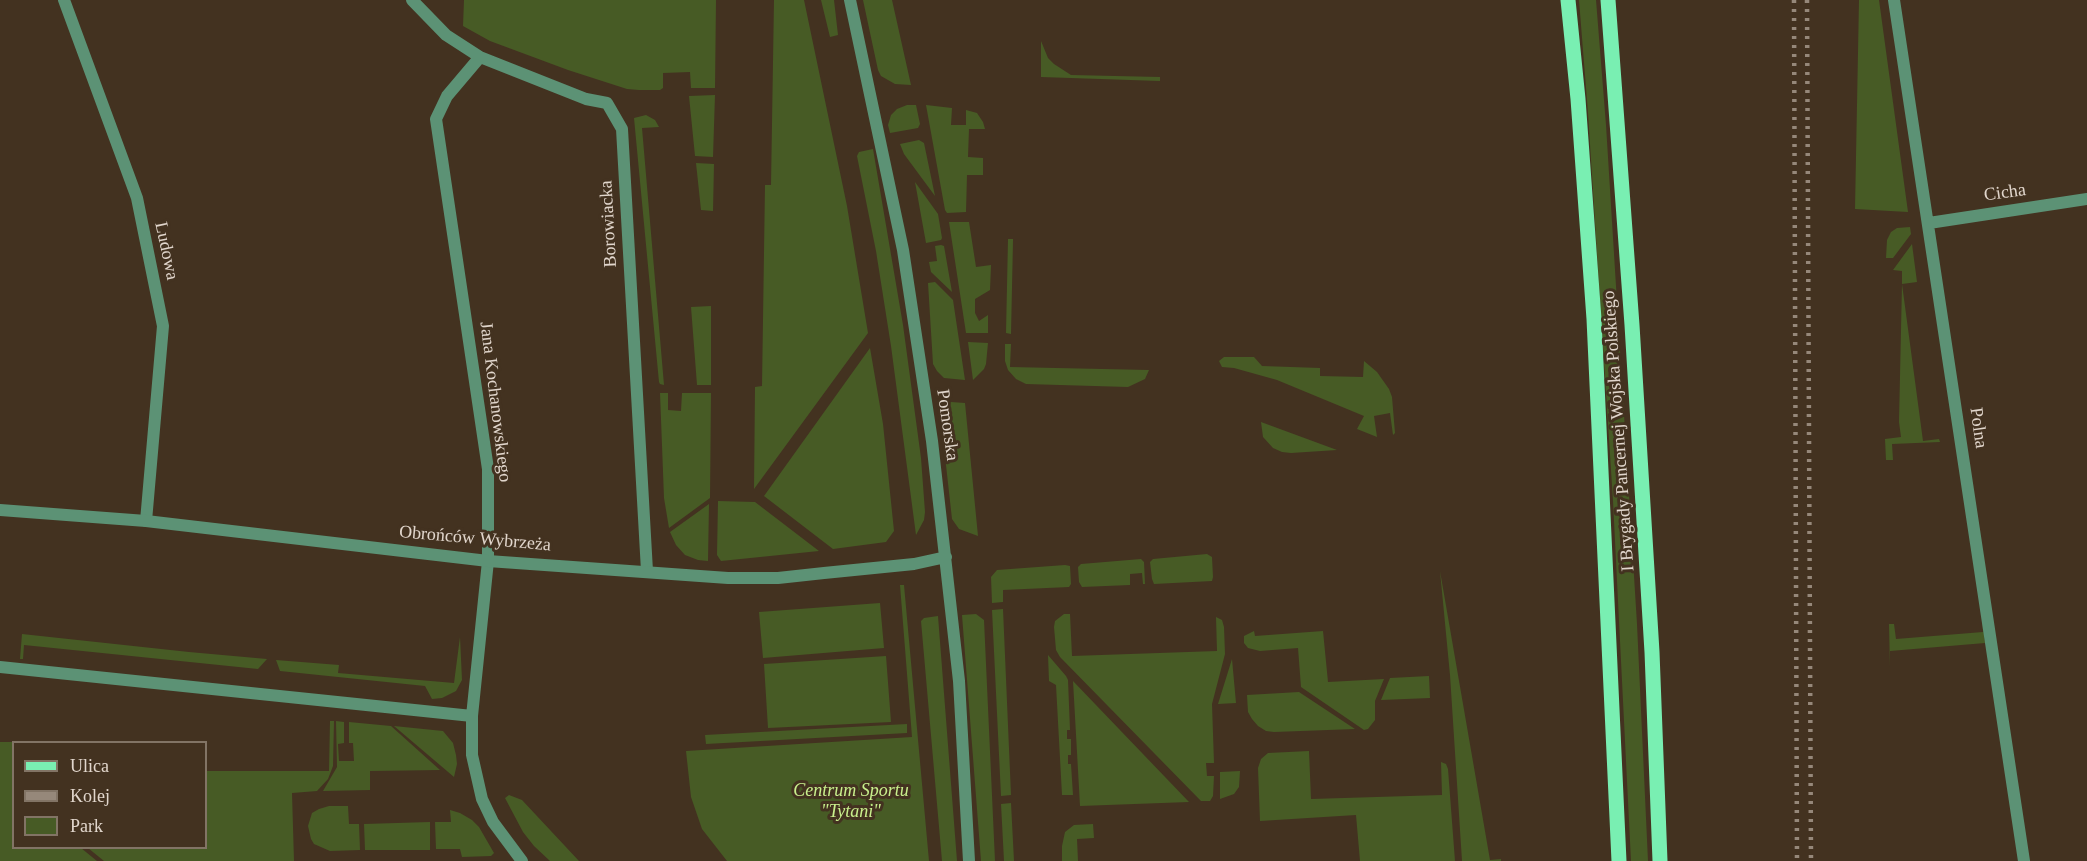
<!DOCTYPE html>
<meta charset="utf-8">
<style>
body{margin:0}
#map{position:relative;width:2087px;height:861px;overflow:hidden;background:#433220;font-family:"Times New Roman",serif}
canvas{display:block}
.legend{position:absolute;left:12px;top:741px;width:195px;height:108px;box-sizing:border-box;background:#433220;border:2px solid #827465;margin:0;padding:8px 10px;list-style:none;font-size:18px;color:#e1d6cc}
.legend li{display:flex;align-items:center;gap:12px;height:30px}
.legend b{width:30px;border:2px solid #827465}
</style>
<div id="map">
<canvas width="2087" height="861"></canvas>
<ul class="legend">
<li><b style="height:8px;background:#79efb2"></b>Ulica</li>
<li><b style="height:8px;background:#96887a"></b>Kolej</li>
<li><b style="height:16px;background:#475b25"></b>Park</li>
</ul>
</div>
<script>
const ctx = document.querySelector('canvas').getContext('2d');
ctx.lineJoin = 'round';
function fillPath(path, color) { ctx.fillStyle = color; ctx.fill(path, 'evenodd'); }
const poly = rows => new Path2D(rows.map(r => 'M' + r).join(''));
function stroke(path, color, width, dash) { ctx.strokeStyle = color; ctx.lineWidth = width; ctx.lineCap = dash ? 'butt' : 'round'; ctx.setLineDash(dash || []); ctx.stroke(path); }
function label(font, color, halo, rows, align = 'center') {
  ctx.font = font + ' "Times New Roman",serif'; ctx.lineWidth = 6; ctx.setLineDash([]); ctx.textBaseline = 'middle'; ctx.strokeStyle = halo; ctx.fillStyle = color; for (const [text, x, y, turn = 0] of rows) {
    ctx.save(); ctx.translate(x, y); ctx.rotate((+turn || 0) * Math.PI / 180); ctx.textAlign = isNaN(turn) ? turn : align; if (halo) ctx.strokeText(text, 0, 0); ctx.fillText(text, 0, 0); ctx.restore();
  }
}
const green = poly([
 [464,0,716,0,715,88,691,88,690,72,663,73,663,88,660,90,639,90,627,89,568,70,490,41,463,26],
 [774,0,804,0,847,206,868,333,754,489,755,387,762,386,765,185,771,185],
 [821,0,834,0,838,35,830,37],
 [863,0,892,0,911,85,895,84,881,76,878,70],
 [1579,0,1596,0,1606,125,1637,624,1648,861,1631,861,1613,501,1588,113],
 [1859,0,1879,0,1908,212,1855,209],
 [1041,41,1048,58,1054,64,1071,75,1160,77,1160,81,1041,77],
 [715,95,713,157,695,156,689,96],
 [907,105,916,105,920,124,918,128,890,133,888,125,891,115,897,109],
 [926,105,952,108,951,125,966,125,966,110,977,113,983,122,985,129,969,129,968,157,983,158,983,175,967,175,966,212,947,213,945,210],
 [646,115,655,120,659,127,642,128,664,385,660,384,659,382,634,118],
 [919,140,924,143,935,196,904,154,900,144],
 [873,149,903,325,921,458,925,512,924,520,916,535,891,346,876,251,857,156,859,152],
 [696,163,714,164,713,211,701,210],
 [915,182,938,214,942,238,941,240,926,243],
 [949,222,969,222,976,267,991,265,990,290,975,299,975,313,979,321,988,315,988,333,966,333],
 [1910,227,1911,234,1893,258,1886,258,1887,240,1891,232,1897,228],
 [1008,239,1013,239,1013,241,1011,334,1006,333],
 [1912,244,1917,282,1902,284,1923,441,1939,439,1940,442,1892,444,1893,460,1886,460,1885,439,1901,437,1899,422,1902,284,1902,271,1893,270],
 [941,245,944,246,952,292,931,272,929,262,937,261,935,246],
 [935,282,953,300,965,380,944,378,937,371,933,364,928,283],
 [711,306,711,385,697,385,691,307],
 [968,342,988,343,986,364,984,369,973,380],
 [1005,344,1011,344,1010,367,1149,370,1145,379,1128,387,1026,384,1016,379,1008,370,1005,361],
 [870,348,883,424,894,531,886,542,833,549,764,496],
 [1224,357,1254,357,1262,366,1320,368,1320,376,1363,377,1364,361,1377,372,1389,389,1392,397,1395,433,1393,435,1390,413,1374,416,1377,437,1357,429,1364,416,1277,380,1234,368,1222,367,1219,361],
 [660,393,668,393,668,410,681,411,682,393,711,393,710,498,669,528,664,498],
 [951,402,965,403,978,536,959,529,952,519,941,420,946,406],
 [1261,422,1337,450,1291,453,1282,452,1273,448,1263,437],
 [718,501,755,502,819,551,721,561,717,555],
 [709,504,708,561,698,560,685,555,676,545,670,532],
 [1207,554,1212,557,1213,577,1212,581,1154,584,1152,579,1150,562,1153,559],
 [1141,559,1144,562,1145,584,1143,584,1142,573,1130,574,1130,585,1082,587,1079,582,1078,567,1081,564],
 [1065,565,1070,566,1071,584,1069,587,1003,590,1003,602,992,603,991,577,997,570],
 [1440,571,1490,860,1501,859,1501,861,1462,861,1450,675],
 [900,585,904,585,929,861,727,861,702,829,691,797,686,751,912,737],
 [880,603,884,648,763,658,759,612],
 [1003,609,1011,795,1001,796,992,610],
 [976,614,984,620,995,861,981,861,962,615],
 [1064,614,1070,614,1072,656,1217,651,1216,617,1222,620,1224,627,1225,654,1212,704,1214,763,1206,763,1207,776,1214,776,1213,796,1210,801,1201,801,1060,657,1056,650,1054,627,1055,621],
 [938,616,957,861,942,861,921,621,924,618],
 [1982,616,1985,643,1890,651,1890,667,1889,624,1894,624,1896,639,1983,632],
 [1254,631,1255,636,1323,631,1328,682,1384,679,1375,701,1375,720,1368,729,1364,730,1301,687,1298,648,1260,651,1248,648,1244,643,1244,636],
 [22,634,189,652,267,659,258,669,24,645,23,659,20,659],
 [460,637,462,680,456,691,442,698,432,699,425,686,280,671,276,660,339,665,338,673,454,683],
 [1048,655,1066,676,1068,680,1070,730,1067,730,1067,739,1071,739,1071,755,1068,755,1068,764,1071,764,1073,795,1062,795,1056,685,1049,681],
 [886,656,891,722,768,728,764,664],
 [1232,659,1236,703,1218,704],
 [1429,676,1430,698,1381,700,1390,678],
 [1073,681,1189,802,1080,806],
 [1299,692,1355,729,1274,732,1266,731,1258,726,1252,719,1248,712,1247,695],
 [330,721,334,721,333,766,328,779,317,791,292,793,294,861,104,861,88,848,206,848,206,771,329,771],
 [336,721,344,722,344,743,338,744,339,761,354,761,353,743,349,743,349,722,391,726,440,770,370,771,370,790,323,791,337,767],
 [907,724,907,733,706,744,705,735],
 [394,726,443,731,453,743,456,755,457,764,454,777],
 [0,742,17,742,14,742,14,848,81,848,97,861,0,861],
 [1309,751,1311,799,1442,795,1441,762,1446,764,1448,769,1455,861,1360,861,1356,815,1260,821,1258,768,1261,759,1268,753],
 [1240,771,1239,787,1234,794,1220,799,1220,772],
 [509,795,522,800,579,861,550,861,534,846,523,832,505,798],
 [1011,803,1014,861,1004,861,1001,804],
 [329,806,348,806,349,824,359,824,360,850,330,851,314,844,311,839,308,826,312,813,319,809],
 [450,810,460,813,472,820,479,827,494,853,491,856,462,857,460,849,436,849,435,822,451,822],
 [430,822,430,850,365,850,364,824],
 [1093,824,1094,838,1077,839,1078,861,1062,861,1062,846,1065,832,1074,825]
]);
const minor = poly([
 [64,0,137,198,163,326,146,521],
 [412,0,446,35,480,57,586,99,607,103,622,129,647,571],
 [1894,0,2024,861],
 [480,57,447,96,436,119,488,469,488,561,472,716,472,755,482,799,493,822,522,861],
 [1929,223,2087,199],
 [0,667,472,716]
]);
const tertiary = poly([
 [850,0,903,250,932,441,959,681,969,861],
 [0,510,146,521,488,561,728,578,778,578,824,573,914,564,946,557]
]);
const primary = poly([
 [1568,0,1578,99,1594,319,1619,861],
 [1608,0,1632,325,1652,652,1660,861]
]);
const rail = poly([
 [1794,0,1797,861],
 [1807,0,1811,861]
]);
const streetNames = [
 ["Cicha",2005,193,-8],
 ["Borowiacka",609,224,-93],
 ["Ludowa",166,251,78],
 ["Jana Kochanowskiego",495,402,83],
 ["Pomorska",947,425,82],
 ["Polna",1978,428,82],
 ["I Brygady Pancernej Wojska Polskiego",1619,431,-94],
 ["Obrońców Wybrzeża",475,539,5]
];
const parkNames = [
 ["Centrum Sportu",851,791],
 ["\"Tytani\"",851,812]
];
fillPath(green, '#475b25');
stroke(minor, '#5c9275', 12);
stroke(tertiary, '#5c9275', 12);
stroke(primary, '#79efb2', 15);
stroke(rail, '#96887a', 4.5, [3, 6]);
label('18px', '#e1d6cc', '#433220', streetNames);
label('italic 18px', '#c8ef8c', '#433220', parkNames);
</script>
